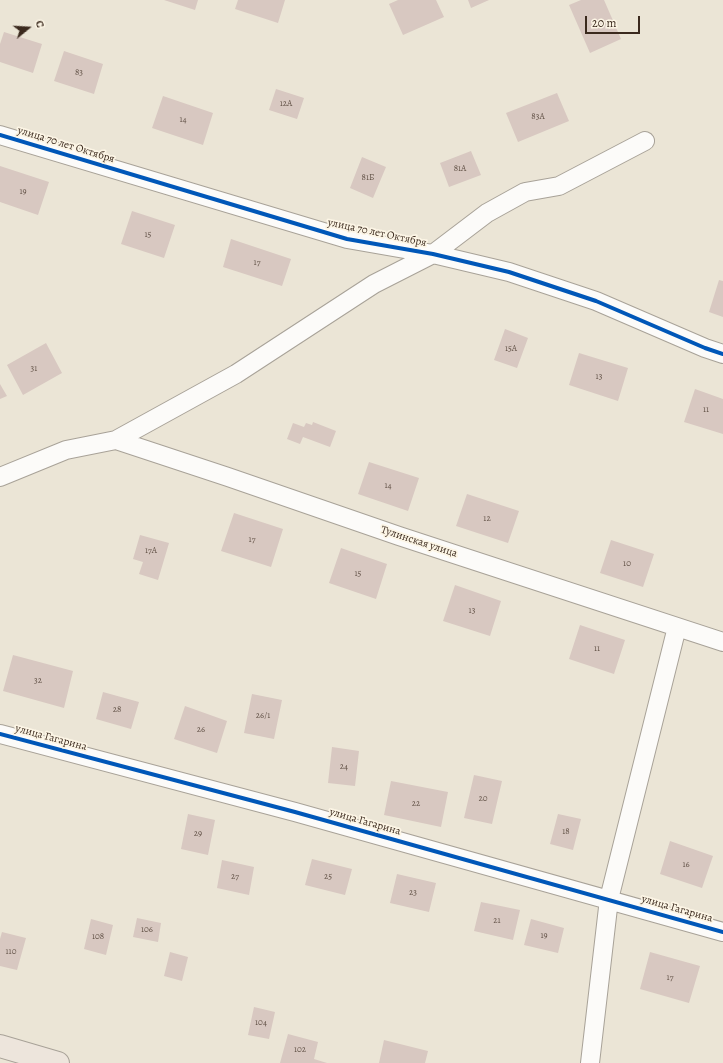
<!DOCTYPE html>
<meta charset="utf-8">
<style>
body{margin:0}
#map{position:relative;width:723px;height:1063px;overflow:hidden;background:#ebe5d6;font-family:Alegreya,serif}
canvas{display:block}
.north{position:absolute;left:8px;top:8px;width:40px;height:40px;-webkit-text-stroke:3px #fcf5e5;paint-order:stroke;rotate:72deg;font-size:11px;font-weight:700;line-height:16px;text-align:center;color:#3b2a1e}
.north::after{content:'';display:block;margin:auto;width:14px;height:18px;background:#3b2a1e;clip-path:polygon(50% 0,100% 100%,50% 72%,0 100%)}
.scale{position:absolute;left:585px;top:16px;width:55px;height:18px;box-sizing:border-box;border:2px solid #3b2a1e;border-top:0;padding-left:5px;font-size:12px;line-height:14px;white-space:nowrap;color:#3b2a1e;-webkit-text-stroke:3px #fcf5e5;paint-order:stroke}
</style>
<div id="map">
<canvas width="723" height="1063"></canvas>
<div class="north">С</div>
<div class="scale">20 m</div>
</div>
<script>
const ctx = document.querySelector('canvas').getContext('2d');
ctx.lineJoin = 'round';
function fillPath(path, color) { ctx.fillStyle = color; ctx.fill(path, 'evenodd'); }
const poly = rows => new Path2D(rows.map(r => 'M' + r).join(''));
function stroke(path, color, width, dash) { ctx.strokeStyle = color; ctx.lineWidth = width; ctx.lineCap = dash ? 'butt' : 'round'; ctx.setLineDash(dash || []); ctx.stroke(path); }
function label(font, color, halo, rows, align = 'center') {
  ctx.font = font + ' Alegreya,serif'; ctx.lineWidth = 3.5; ctx.setLineDash([]); ctx.textBaseline = 'middle'; ctx.strokeStyle = halo; ctx.fillStyle = color; for (const [text, x, y, turn = 0] of rows) {
    ctx.save(); ctx.translate(x, y); ctx.rotate((+turn || 0) * Math.PI / 180); ctx.textAlign = isNaN(turn) ? turn : align; if (halo) ctx.strokeText(text, 0, 0); ctx.fillText(text, 0, 0); ctx.restore();
  }
}
const building = poly([
 [164,0,198,0,195,10],
 [238,0,285,0,278,23,235,9],
 [398,0,436,0,444,17,403,35,389,4],
 [468,0,489,0,471,8],
 [581,0,604,0,621,39,590,53,569,5],
 [4,32,42,44,33,73,0,62,0,44],
 [64,51,103,64,94,94,54,81],
 [276,89,304,98,297,119,269,110],
 [557,93,569,121,518,142,506,113],
 [163,96,213,113,203,145,152,128],
 [471,151,481,175,449,187,440,163],
 [362,157,386,167,373,198,350,188],
 [0,166,49,182,38,215,0,202],
 [132,211,175,225,164,258,121,244],
 [231,239,291,259,282,286,223,267],
 [719,280,723,281,723,317,709,312],
 [505,329,528,338,517,368,494,360],
 [46,343,62,373,23,395,7,365],
 [579,353,628,368,618,401,569,385],
 [0,384,7,396,0,399],
 [695,389,723,399,723,434,684,422],
 [313,422,336,431,330,447,303,437,300,444,287,439,293,423,304,427,306,423,312,425],
 [369,462,419,478,408,511,358,494],
 [467,494,519,511,508,543,456,526],
 [234,513,283,529,271,567,221,551],
 [140,535,169,543,158,580,139,574,143,562,133,559],
 [611,540,654,554,643,587,600,573],
 [341,548,387,564,376,599,329,583],
 [455,585,501,601,490,636,443,621],
 [580,625,625,640,614,674,569,659],
 [13,655,73,671,64,708,3,691],
 [103,692,139,702,131,729,96,719],
 [252,694,282,700,274,739,244,733],
 [185,706,227,721,217,753,174,739],
 [332,747,359,751,355,786,328,783],
 [474,775,502,781,492,824,464,818],
 [391,781,448,792,441,827,384,815],
 [188,814,215,820,208,855,181,849],
 [558,814,581,819,573,850,550,844],
 [670,841,713,856,702,888,660,874],
 [312,859,352,869,345,895,305,885],
 [222,860,254,867,249,895,217,888],
 [397,874,436,883,429,912,390,903],
 [481,902,520,910,513,940,474,931],
 [137,918,161,923,158,942,133,937],
 [91,919,113,925,106,955,84,949],
 [531,919,564,928,558,953,524,945],
 [2,932,26,938,17,970,0,966,0,939],
 [170,952,188,957,182,981,164,976],
 [650,952,700,966,689,1003,640,989],
 [254,1007,275,1012,269,1039,248,1035],
 [288,1034,318,1042,314,1059,327,1063,280,1063],
 [384,1040,428,1051,425,1063,379,1063]
]);
const minor = poly([
 [0,135,347,239,433,254,509,272,596,301,705,348,723,354],
 [116,440,228,477,399,536,723,642],
 [0,477,66,450,116,440,236,374,374,284,433,254,487,213,525,192,559,186,645,141],
 [0,734,295,812,723,932],
 [590,1063,609,899,677,627]
]);
const major = poly([
 [0,1046,58,1063]
]);
const cycleway = poly([
 [0,135,347,239,433,254,509,272,596,301,705,348,723,354],
 [0,734,295,812,723,932]
]);
const numberNames = [
 ["83",79,73],
 ["12А",286,104],
 ["83А",538,117],
 ["14",183,120],
 ["81А",460,169],
 ["81Б",368,178],
 ["19",23,192],
 ["15",148,235],
 ["17",257,263],
 ["15А",511,349],
 ["31",34,369],
 ["13",599,377],
 ["11",706,410],
 ["14",388,486],
 ["12",487,519],
 ["17",252,540],
 ["17А",151,551],
 ["10",627,564],
 ["15",358,574],
 ["13",472,611],
 ["11",597,649],
 ["32",38,681],
 ["28",117,710],
 ["26/1",263,716],
 ["26",201,730],
 ["24",344,767],
 ["20",483,799],
 ["22",416,804],
 ["18",566,832],
 ["29",198,834],
 ["16",686,865],
 ["27",235,877],
 ["25",328,877],
 ["23",413,893],
 ["21",497,921],
 ["106",147,930],
 ["19",544,936],
 ["108",98,937],
 ["110",11,952],
 ["17",670,978],
 ["104",261,1023],
 ["102",300,1050]
];
const streetNames = [
 ["улица 70 лет Октября",66,145,17],
 ["улица 70 лет Октября",377,233,12],
 ["Тулинская улица",419,542,18],
 ["улица Гагарина",51,738,15],
 ["улица Гагарина",365,822,16],
 ["улица Гагарина",677,909,16]
];
fillPath(building, '#d8c8c1');
stroke(minor, '#a8a298', 20);
stroke(major, '#a8a298', 24);
stroke(minor, '#fcfbf9', 18);
stroke(major, '#ede5dc', 22);
stroke(cycleway, '#0057b8', 4);
label('9px', '#625247', null, numberNames);
label('11px', '#3b2a1e', '#fcf5e5', streetNames);
</script>
